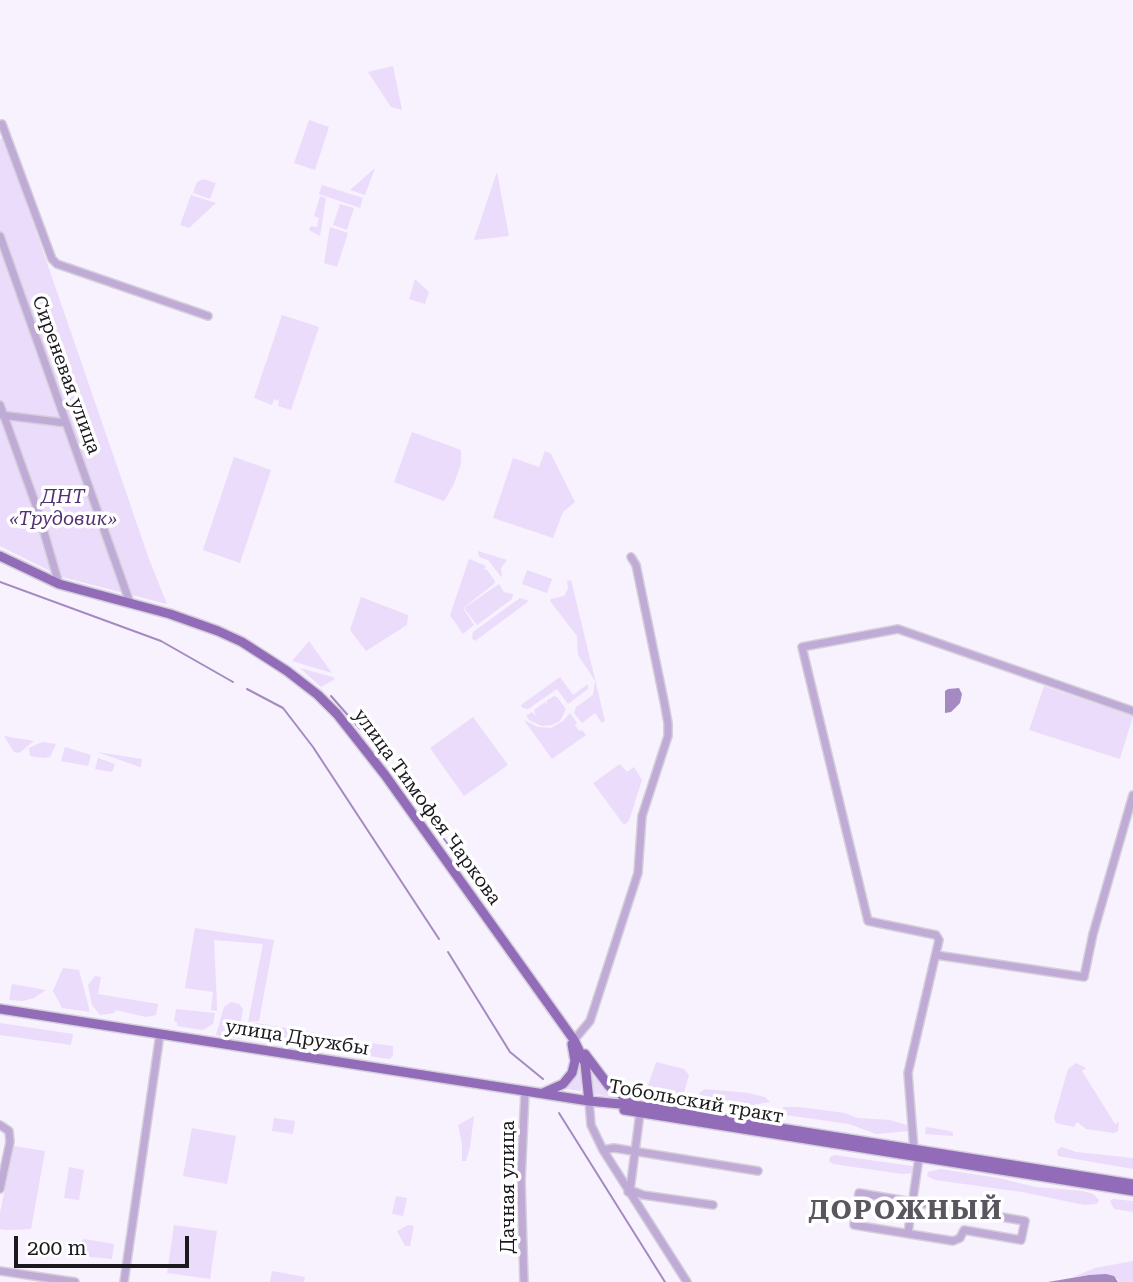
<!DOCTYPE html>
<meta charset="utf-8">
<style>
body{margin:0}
#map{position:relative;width:1133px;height:1282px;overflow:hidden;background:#f7f2fe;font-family:"Roboto Serif",serif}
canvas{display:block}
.scale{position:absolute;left:14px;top:1236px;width:175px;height:32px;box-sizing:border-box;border:4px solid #1b191d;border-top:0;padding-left:9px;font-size:21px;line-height:24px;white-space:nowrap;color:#1b191d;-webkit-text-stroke:5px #fff;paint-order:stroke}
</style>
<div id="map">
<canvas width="1133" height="1282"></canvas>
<div class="scale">200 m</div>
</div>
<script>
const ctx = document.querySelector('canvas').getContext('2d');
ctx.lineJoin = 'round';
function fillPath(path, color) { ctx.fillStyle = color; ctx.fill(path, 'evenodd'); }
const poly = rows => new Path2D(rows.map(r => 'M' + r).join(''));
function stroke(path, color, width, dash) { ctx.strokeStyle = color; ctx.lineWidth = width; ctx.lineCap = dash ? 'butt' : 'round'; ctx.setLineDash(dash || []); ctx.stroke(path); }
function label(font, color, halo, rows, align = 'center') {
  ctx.font = font + ' "Roboto Serif",serif'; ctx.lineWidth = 7; ctx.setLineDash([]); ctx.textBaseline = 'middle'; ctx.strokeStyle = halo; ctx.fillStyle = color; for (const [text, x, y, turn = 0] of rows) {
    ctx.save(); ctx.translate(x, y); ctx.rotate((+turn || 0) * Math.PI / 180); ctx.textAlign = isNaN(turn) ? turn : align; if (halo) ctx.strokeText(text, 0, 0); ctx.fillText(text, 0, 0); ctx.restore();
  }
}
const green = poly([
 [393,66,402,110,391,107,368,72],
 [309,120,329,127,315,170,294,163],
 [4,138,149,559,167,604,62,577,0,546,0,139],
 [375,168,365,195,350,190],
 [497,172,509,236,474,240],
 [203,179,216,183,210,199,193,193,197,182],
 [322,185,363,198,360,208,319,194],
 [191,195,216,203,189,228,180,225],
 [320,196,326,198,320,236,309,230,311,226,317,227,319,218,314,216],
 [340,204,354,208,347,230,333,225],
 [330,227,348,233,337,267,324,263],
 [415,279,429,292,425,304,409,299],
 [282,315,319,327,291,410,278,406,279,401,274,399,272,405,254,398],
 [412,432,461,450,461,464,453,486,444,501,394,482],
 [545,451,551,454,575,502,563,512,553,538,493,518,513,458,539,467],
 [234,457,271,470,240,563,203,550],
 [478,551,507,560,501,568,502,578,488,560,479,557],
 [469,559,484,565,486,567,484,569,487,570,495,581,494,584,463,608,474,625,463,634,450,615],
 [527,570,552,579,547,593,522,584],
 [571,580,605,721,602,723,595,713,582,723,574,713,576,707,593,695,595,681,578,655,577,636,550,601,551,599,564,596,568,589,567,581],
 [499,584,504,592,513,594,512,599,477,625,464,608],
 [361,597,408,615,407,625,366,651,350,630],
 [520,598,529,601,475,641,472,638,473,632],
 [309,641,332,673,292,661],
 [300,668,333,677,335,679,321,687],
 [560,677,573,695,588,684,588,689,568,704,557,689,528,709,523,708,521,705],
 [1044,686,1133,716,1120,759,1029,730],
 [554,696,557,697,566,709,560,721,552,725,542,726,529,720,526,716,532,712,536,716,534,710,545,702,548,707,546,701],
 [570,713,577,723,575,725,579,731,582,730,586,735,552,759,524,720,538,727,551,728,563,721],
 [473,717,508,765,464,796,430,748],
 [4,736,34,741,19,753,14,752],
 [42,742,56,744,50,757,43,758,30,756,29,748],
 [65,747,91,755,88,766,61,761],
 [97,752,142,759,141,767,140,767],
 [98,758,115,764,112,772,95,769],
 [620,764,627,772,634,767,642,780,629,821,624,825,593,783],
 [195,928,274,940,259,1021,248,1022,263,944,214,940,217,1005,217,1011,211,1010,213,992,185,988],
 [63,968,79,970,90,1012,62,1008,53,991],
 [95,976,101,977,98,994,158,1004,156,1015,146,1017,116,1010,114,1013,100,1015,92,1005,88,985],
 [12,984,46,990,34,998,23,1001,9,1000],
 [231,1002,239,1004,243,1009,240,1027,242,1039,216,1035,224,1007],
 [176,1009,215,1013,213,1024,203,1030,177,1026,177,1022,174,1021],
 [0,1023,73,1034,71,1045,0,1035],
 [256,1023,340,1037,343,1042,341,1047,336,1050,258,1039,248,1032,247,1025],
 [355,1041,393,1046,393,1055,390,1059,354,1054,350,1049,351,1043],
 [576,1054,581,1071,581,1091,561,1088],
 [656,1062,684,1069,689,1075,682,1099,674,1104,643,1100],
 [1076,1063,1086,1068,1082,1071,1115,1124,1119,1122,1118,1131,1114,1133,1086,1129,1077,1122,1074,1127,1056,1123,1054,1118,1068,1069],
 [591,1069,609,1091,621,1099,594,1094],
 [705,1089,748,1093,765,1097,770,1102,741,1107,700,1098,699,1093],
 [783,1107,799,1107,845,1113,857,1118,890,1120,910,1126,910,1128,909,1131,876,1134,849,1124,786,1115,783,1112],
 [474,1116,470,1147,466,1161,462,1161,462,1144,458,1125],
 [274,1118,295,1121,293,1134,272,1131],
 [926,1127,950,1131,953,1133,953,1136,925,1134],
 [192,1128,236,1136,227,1184,183,1176],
 [14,1146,45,1151,31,1229,8,1230,0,1229,0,1213],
 [1062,1147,1076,1152,1133,1158,1133,1169,1058,1156,1057,1150],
 [834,1155,912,1166,914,1173,902,1174,833,1164,829,1161,830,1157],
 [69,1167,84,1170,79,1200,64,1198],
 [941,1169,998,1178,1036,1187,1083,1191,1093,1194,1099,1200,1097,1204,1084,1205,1022,1192,935,1180,927,1176,928,1172],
 [396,1196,407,1198,403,1216,392,1214],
 [1113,1199,1133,1201,1133,1212,1114,1209,1110,1201],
 [929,1209,947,1212,945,1223,928,1220],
 [174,1225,217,1231,210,1279,167,1273],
 [408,1225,414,1226,410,1246,405,1246,397,1231],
 [84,1239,114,1244,112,1259,81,1256,79,1253,80,1242],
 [1133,1261,1133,1282,1119,1282,1118,1279,1090,1275,1073,1277,1095,1268],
 [272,1271,305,1277,304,1282,270,1282]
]);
const water = poly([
 [959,688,962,694,960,703,951,712,945,713,945,691,948,689],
 [1106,1274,1114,1276,1118,1282,1048,1282,1089,1275]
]);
const stream = poly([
 [0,582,161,641,233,682],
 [247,689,283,708,313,747,439,939],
 [331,696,389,762],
 [398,774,459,860],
 [448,952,510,1052,543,1079],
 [559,1113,665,1282]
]);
const minor = poly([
 [0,125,2,124,52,259,57,264,208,316],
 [0,236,130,603],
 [0,405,37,508,59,584],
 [1,415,66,423],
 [936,955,1084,977,1093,934,1133,795],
 [574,1040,590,1021,638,873,642,816,668,736,668,723,664,701,636,565,631,557],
 [589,1101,591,1125,603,1150,687,1282],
 [0,1125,9,1131,10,1142,0,1189],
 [603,1150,614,1148,758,1171],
 [914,1150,908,1073,939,940,936,935,868,921,802,647,898,629,1133,711],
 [630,1190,640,1113],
 [628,1192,630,1190,643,1195,713,1205],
 [859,1193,1025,1221,1021,1240,964,1230,960,1238,953,1241,854,1225,859,1193],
 [908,1233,919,1157],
 [0,1271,75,1282],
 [124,1282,160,1034],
 [524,1282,521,1181,525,1091]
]);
const major = poly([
 [0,556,59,584,170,614,218,631,242,642,287,671,318,695,337,714,385,775,574,1040,585,1063,589,1101],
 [0,1009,589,1101,641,1106,1133,1184],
 [585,1054,609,1086,633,1103],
 [543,1093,563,1084,572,1073,575,1061,572,1044],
 [624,1110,1133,1191]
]);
const streetNames = [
 ["Сиреневая улица",66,375,70],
 ["улица Тимофея Чаркова",427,807,54],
 ["улица Дружбы",297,1038,9],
 ["Тобольский тракт",696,1102,10],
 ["Дачная улица",508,1187,-90]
];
const parkNames = [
 ["ДНТ",63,497],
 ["«Трудовик»",63,519]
];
const districtNames = [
 ["ДОРОЖНЫЙ",906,1211]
];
fillPath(green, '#eadcfa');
fillPath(water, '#a48ac1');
stroke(stream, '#a48ac1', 2);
stroke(minor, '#d4cfda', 10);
stroke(major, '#d4cfda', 12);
stroke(minor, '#bfabd6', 7);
stroke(major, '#926bb9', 9);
label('19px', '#1b191d', '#fff', streetNames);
label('italic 19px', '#533073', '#fff', parkNames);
ctx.letterSpacing = '2px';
label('bold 26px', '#5a5660', '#fff', districtNames);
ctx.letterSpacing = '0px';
</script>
